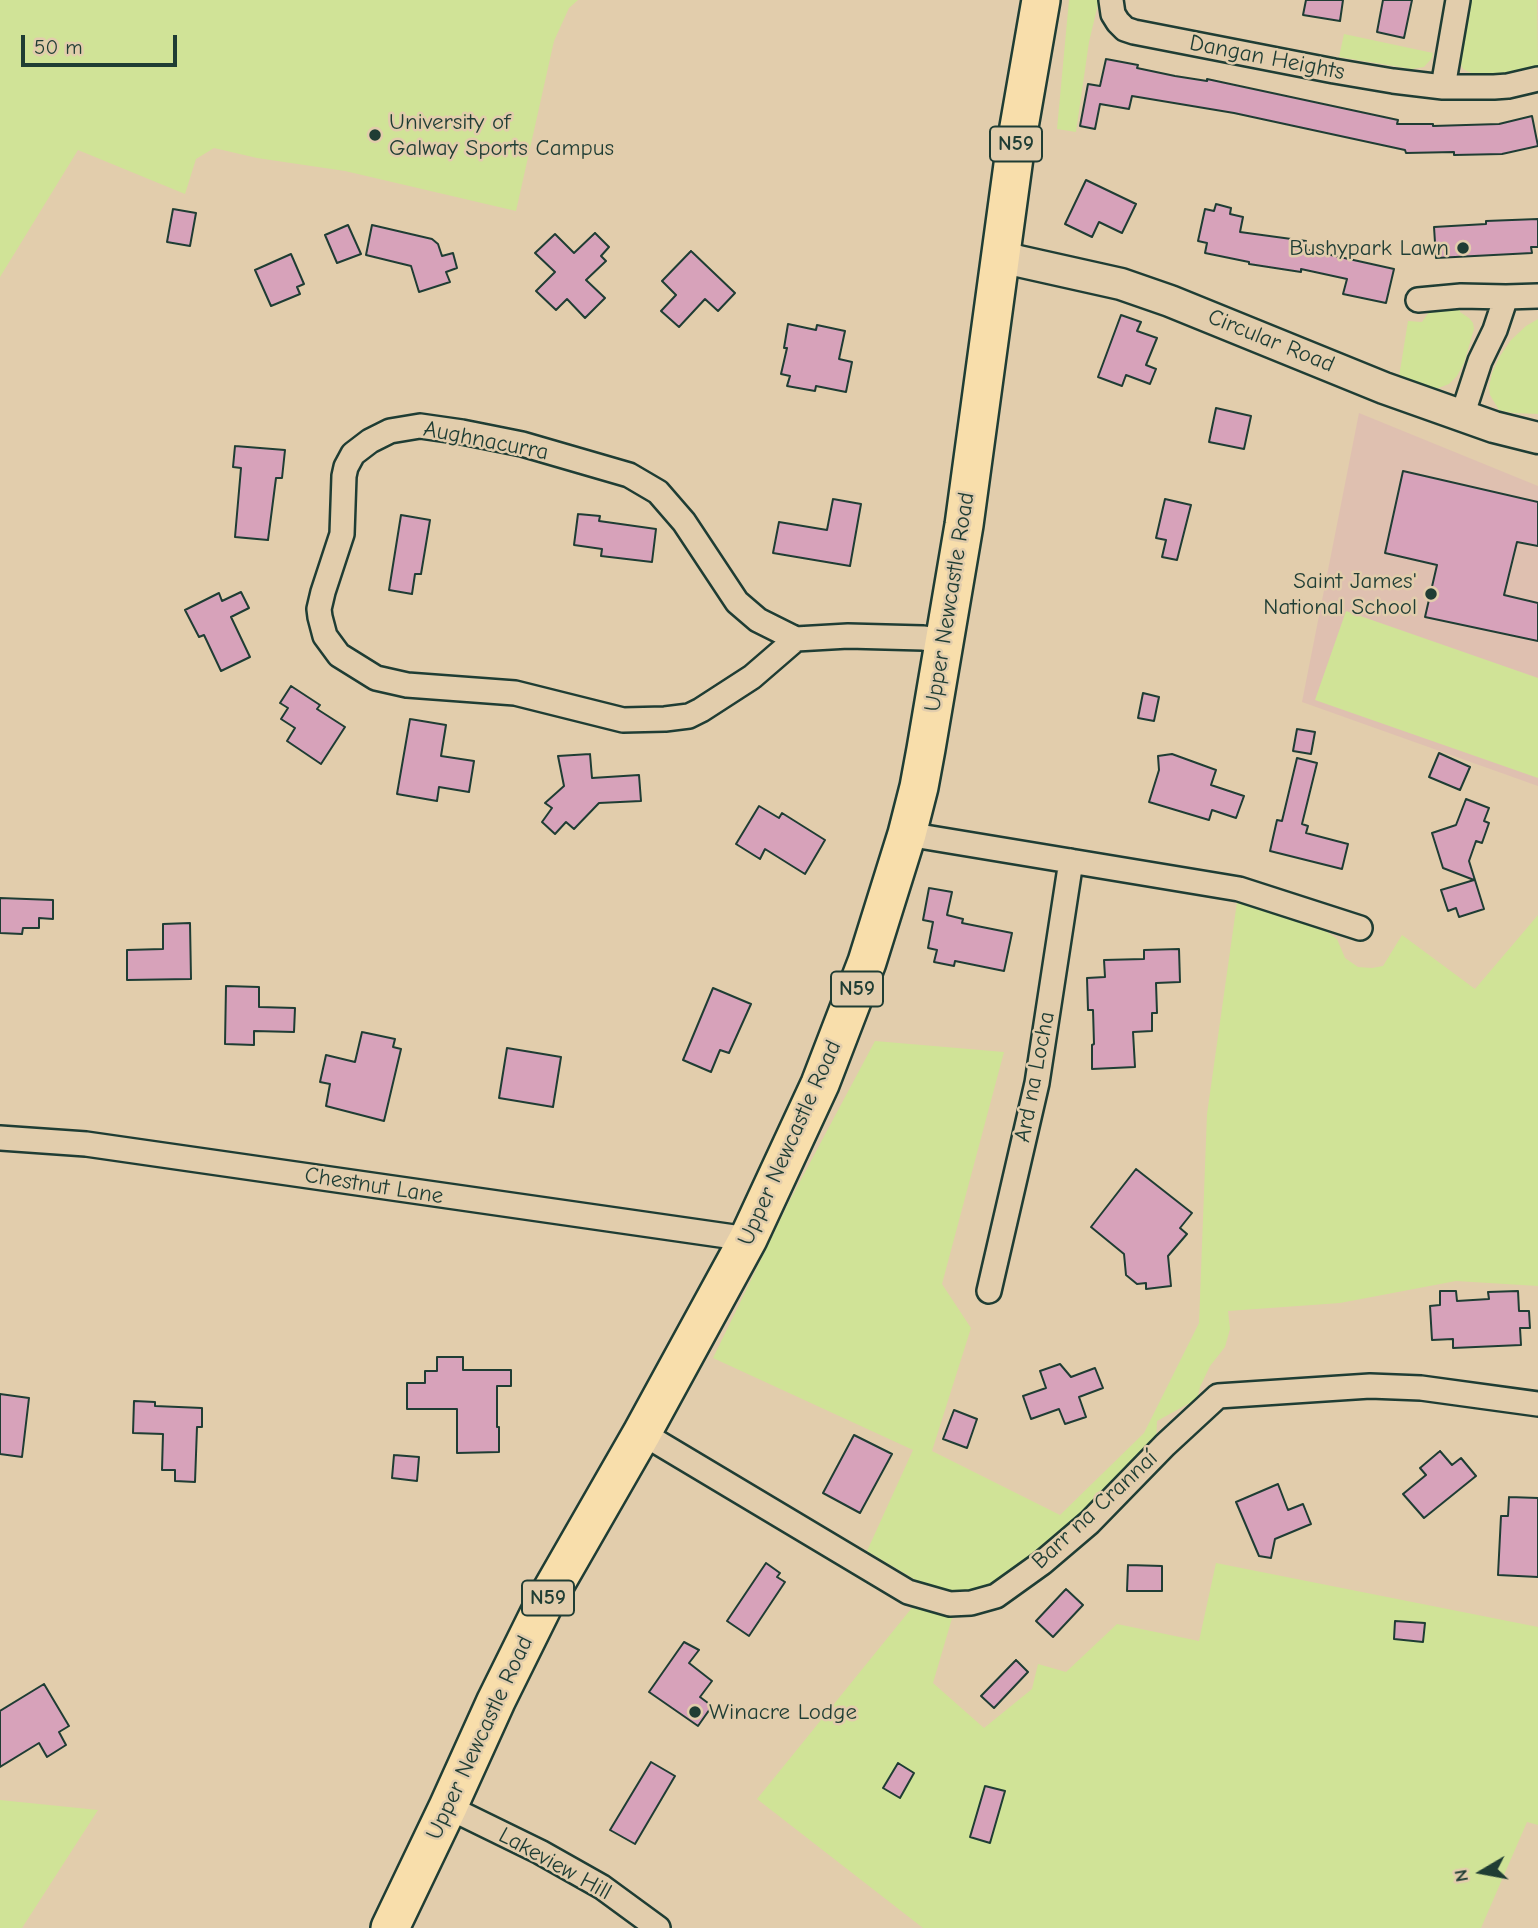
<!DOCTYPE html>
<meta charset="utf-8">
<style>
body{margin:0}
#map{position:relative;width:1538px;height:1928px;overflow:hidden;background:#e2cdac;font-family:"Comic Neue",sans-serif}
canvas{display:block}
.north{position:absolute;left:1447px;top:1837px;width:70px;height:70px;-webkit-text-stroke:5px #e2cdac;paint-order:stroke;rotate:260deg;font-size:19px;font-weight:700;line-height:28px;text-align:center;color:#1f3d34}
.north::after{content:'';display:block;margin:auto;width:24px;height:32px;background:#1f3d34;clip-path:polygon(50% 0,100% 100%,50% 72%,0 100%)}
.scale{position:absolute;left:21px;top:35px;width:156px;height:32px;box-sizing:border-box;border:4px solid #1f3d34;border-top:0;padding-left:9px;font-size:21px;line-height:24px;white-space:nowrap;color:#1f3d34;-webkit-text-stroke:5px #e2cdac;paint-order:stroke}
</style>
<div id="map">
<canvas width="1538" height="1928"></canvas>
<div class="north">N</div>
<div class="scale">50 m</div>
</div>
<script>
const ctx = document.querySelector('canvas').getContext('2d');
ctx.lineJoin = 'round';
function fillPath(path, color) { ctx.fillStyle = color; ctx.fill(path, 'evenodd'); }
const poly = rows => new Path2D(rows.map(r => 'M' + r).join(''));
function stroke(path, color, width, dash) { ctx.strokeStyle = color; ctx.lineWidth = width; ctx.lineCap = dash ? 'butt' : 'round'; ctx.setLineDash(dash || []); ctx.stroke(path); }
function label(font, color, halo, rows, align = 'center') {
  ctx.font = font + ' "Comic Neue",sans-serif'; ctx.lineWidth = 5; ctx.setLineDash([]); ctx.textBaseline = 'middle'; ctx.strokeStyle = halo; ctx.fillStyle = color; for (const [text, x, y, turn = 0] of rows) {
    ctx.save(); ctx.translate(x, y); ctx.rotate((+turn || 0) * Math.PI / 180); ctx.textAlign = isNaN(turn) ? turn : align; if (halo) ctx.strokeText(text, 0, 0); ctx.fillText(text, 0, 0); ctx.restore();
  }
}
const built = poly([
 [1359,413,1538,486,1538,786,1302,702]
]);
const green = poly([
 [0,0,578,0,569,8,554,41,516,211,345,171,257,158,214,148,196,159,185,194,78,150,0,277],
 [1069,0,1099,0,1089,42,1076,132,1057,129],
 [1469,0,1537,0,1538,71,1507,77,1476,75,1463,69,1460,62,1459,55],
 [1344,34,1433,53,1432,58,1424,67,1412,69,1339,57],
 [1460,307,1460,312,1469,318,1473,323,1474,329,1464,363,1457,376,1449,384,1436,389,1399,377,1408,321,1422,322,1429,312,1434,310],
 [1538,319,1538,414,1513,413,1499,410,1490,395,1489,387,1492,373,1500,356,1510,341,1526,326],
 [1346,611,1538,678,1538,778,1315,700],
 [1237,902,1290,918,1327,932,1337,939,1345,958,1358,967,1372,968,1383,966,1402,935,1475,989,1538,915,1538,1286,1456,1281,1340,1303,1228,1311,1230,1329,1225,1347,1210,1366,1200,1387,1197,1399,1157,1421,1156,1442,1053,1544,986,1590,949,1594,924,1585,867,1551,913,1450,713,1358,789,1202,875,1041,1004,1052,942,1284,971,1328,932,1451,1060,1515,1144,1433,1199,1323,1207,1114],
 [1216,1563,1538,1627,1538,1825,1527,1822,1481,1928,923,1928,757,1799,915,1604,932,1613,953,1615,933,1683,984,1728,1032,1689,1038,1664,1066,1672,1117,1624,1199,1641],
 [0,1800,98,1810,22,1928,0,1928]
]);
const building = poly([
 [1306,0,1343,0,1340,21,1303,15,1306,0],
 [1383,0,1412,0,1404,38,1377,32,1383,0],
 [1106,59,1138,65,1137,68,1175,76,1207,81,1207,79,1398,120,1397,124,1433,124,1433,126,1499,124,1532,116,1538,146,1502,154,1454,155,1454,152,1406,153,1405,150,1234,113,1132,96,1129,109,1100,104,1095,129,1080,126,1088,84,1100,86,1106,59],
 [1086,180,1136,204,1122,233,1099,222,1092,237,1065,224,1086,180],
 [1216,204,1231,208,1230,214,1243,217,1240,232,1306,241,1304,249,1394,269,1386,303,1343,294,1347,279,1301,269,1301,272,1249,264,1249,262,1205,253,1207,243,1198,241,1205,209,1214,211,1216,204],
 [173,209,196,213,190,246,167,242,173,209],
 [1538,219,1538,247,1531,247,1532,253,1436,258,1434,227,1486,224,1486,221,1538,219],
 [348,225,361,254,337,263,325,235,348,225],
 [372,225,432,239,438,244,442,256,453,253,457,268,446,272,450,282,419,292,411,266,366,255,372,225],
 [595,233,609,247,601,256,606,261,586,280,605,298,585,318,567,299,556,310,536,291,555,272,535,253,555,234,574,253,595,233],
 [691,251,735,293,718,311,705,299,679,327,661,311,676,295,662,281,691,251],
 [291,254,304,284,297,287,300,294,271,306,255,270,291,254],
 [1121,315,1141,322,1137,331,1157,338,1146,365,1156,369,1150,384,1126,375,1122,386,1098,377,1121,315],
 [788,324,816,330,817,325,845,331,839,359,852,362,846,392,816,386,815,391,787,386,790,376,781,374,787,348,784,348,788,324],
 [1216,408,1251,416,1244,449,1209,442,1216,408],
 [235,446,285,450,282,478,276,478,268,540,235,537,241,468,233,467,235,446],
 [1403,471,1538,502,1538,546,1517,542,1504,595,1538,603,1538,641,1425,617,1437,565,1385,553,1403,471],
 [833,499,861,504,850,566,773,553,779,522,827,530,833,499],
 [1165,499,1191,505,1177,560,1162,557,1166,540,1156,538,1165,499],
 [578,514,600,516,599,521,656,529,652,562,601,556,602,549,574,545,578,514],
 [401,515,430,520,421,574,415,574,412,594,389,590,401,515],
 [241,592,249,608,231,617,250,657,221,671,204,635,199,637,185,610,219,593,222,601,241,592],
 [291,686,320,705,317,709,345,727,321,764,287,741,295,728,281,719,288,708,280,703,291,686],
 [1143,693,1159,697,1154,721,1138,718,1143,693],
 [410,719,446,725,441,756,474,761,469,792,439,787,437,801,397,794,410,719],
 [1297,729,1315,732,1311,754,1293,751,1297,729],
 [1439,753,1470,767,1460,790,1429,777,1439,753],
 [590,754,592,778,639,775,641,801,599,803,574,829,566,822,555,834,542,822,552,808,545,803,564,786,558,756,590,754],
 [1172,754,1216,770,1211,785,1244,796,1236,818,1212,810,1209,820,1149,802,1159,770,1158,756,1172,754],
 [1297,758,1317,763,1302,824,1308,826,1306,833,1348,844,1342,869,1270,851,1277,820,1282,821,1297,758],
 [1466,799,1489,808,1484,821,1489,823,1482,843,1476,841,1469,861,1484,909,1459,917,1456,908,1448,911,1441,890,1474,880,1443,868,1432,833,1456,825,1466,799],
 [759,806,779,818,782,813,825,840,805,874,765,849,760,859,736,844,759,806],
 [929,888,952,892,947,915,963,919,962,923,1012,933,1004,971,955,961,954,966,934,962,937,950,928,948,933,922,923,920,929,888],
 [0,898,53,900,53,919,39,918,39,928,23,928,22,934,0,933,0,898],
 [190,923,191,979,127,980,127,950,163,949,163,924,190,923],
 [1179,949,1180,982,1156,983,1157,1013,1152,1013,1152,1031,1133,1032,1135,1067,1092,1069,1092,1045,1094,1044,1093,1010,1088,1010,1087,978,1105,977,1104,960,1144,959,1144,950,1179,949],
 [226,986,259,987,259,1007,295,1008,294,1032,254,1031,254,1045,225,1044,226,986],
 [713,988,751,1004,729,1053,720,1050,711,1072,683,1060,713,988],
 [362,1032,395,1039,393,1047,401,1049,384,1121,326,1106,330,1084,320,1082,326,1055,355,1062,362,1032],
 [507,1048,561,1057,553,1107,499,1098,507,1048],
 [1136,1169,1192,1213,1180,1228,1187,1234,1168,1256,1171,1286,1146,1289,1146,1283,1137,1284,1126,1275,1124,1254,1091,1227,1136,1169],
 [1440,1291,1456,1291,1457,1301,1489,1299,1488,1292,1518,1291,1519,1311,1529,1311,1530,1328,1520,1328,1521,1345,1453,1348,1453,1339,1432,1340,1430,1306,1440,1305,1440,1291],
 [437,1357,463,1357,463,1370,511,1370,511,1386,497,1386,497,1427,499,1427,499,1452,457,1453,457,1409,407,1409,407,1383,425,1383,425,1371,437,1371,437,1357],
 [1060,1364,1071,1377,1095,1368,1103,1388,1079,1397,1086,1417,1065,1424,1059,1409,1031,1419,1023,1396,1046,1388,1040,1371,1060,1364],
 [0,1394,29,1398,22,1457,0,1454,0,1394],
 [134,1401,155,1402,155,1406,202,1408,202,1427,197,1427,195,1482,175,1481,175,1470,162,1470,163,1434,133,1433,134,1401],
 [954,1410,977,1419,967,1448,943,1439,954,1410],
 [854,1435,892,1454,860,1513,823,1493,854,1435],
 [1440,1451,1452,1465,1461,1458,1476,1476,1424,1518,1403,1494,1426,1475,1420,1468,1440,1451],
 [394,1455,419,1457,417,1481,392,1478,394,1455],
 [1278,1484,1288,1510,1303,1504,1311,1524,1275,1539,1271,1558,1259,1556,1236,1502,1278,1484],
 [1509,1497,1538,1498,1538,1577,1498,1575,1501,1516,1508,1516,1509,1497],
 [766,1563,780,1573,777,1577,785,1582,749,1636,727,1621,766,1563],
 [1128,1565,1162,1566,1162,1591,1127,1591,1128,1565],
 [1066,1589,1083,1605,1053,1637,1036,1621,1066,1589],
 [1395,1621,1425,1623,1423,1642,1394,1639,1395,1621],
 [684,1642,699,1650,689,1663,712,1681,700,1697,712,1706,698,1726,649,1692,684,1642],
 [1016,1660,1028,1672,994,1708,981,1696,1016,1660],
 [44,1684,69,1726,59,1732,66,1745,47,1757,39,1743,0,1767,0,1711,44,1684],
 [651,1762,675,1776,635,1844,610,1830,651,1762],
 [898,1763,914,1773,900,1798,883,1788,898,1763],
 [985,1786,1005,1791,990,1843,970,1837,985,1786]
]);
const minor = poly([
 [1111,0,1113,14,1118,22,1125,29,1134,32,1334,71,1393,81,1443,87,1494,87,1508,86,1538,79],
 [1443,87,1458,0],
 [1418,300,1461,296,1506,297],
 [1462,416,1480,361,1495,330,1506,297,1538,296],
 [796,639,758,620,737,602,684,522,658,492,629,475,522,444,462,432,420,426,390,431,370,441,353,454,346,467,344,476,342,534,323,592,319,609,320,617,325,636,339,655,376,678,407,685,515,693,623,720,665,719,689,716,701,710,752,677,796,639,848,636,923,638,945,641],
 [907,834,1239,889,1360,928],
 [0,1138,86,1144,748,1239],
 [989,1291,1037,1083,1071,861],
 [642,1433,908,1592,950,1604,971,1603,996,1596,1042,1563,1089,1523,1165,1445,1218,1396,1370,1386,1421,1388,1538,1404],
 [448,1807,540,1852,602,1887,658,1928]
]);
const tertiary = poly([
 [1000,255,1018,261,1121,284,1170,301,1384,388,1494,427,1538,438]
]);
const primary = poly([
 [390,1928,448,1807,496,1701,545,1602,642,1433,748,1239,820,1084,867,962,907,834,919,787,926,749,964,525,1015,150,1041,0]
]);
const markers = [
 [375,135,7,"#1f3d34"],
 [1463,248,7,"#1f3d34"],
 [1431,594,7,"#1f3d34"],
 [695,1712,7,"#1f3d34"]
];
const shields = [
 [1016,144,52],
 [857,989,52],
 [548,1598,52]
];
const shieldNames = [
 ["N59",1016,144],
 ["N59",857,989],
 ["N59",548,1598]
];
const streetNames = [
 ["Dangan Heights",1267,58,11],
 ["Circular Road",1271,341,22],
 ["Aughnacurra",486,441,11],
 ["Upper Newcastle Road",950,602,-81],
 ["Ard na Locha",1035,1077,-79],
 ["Upper Newcastle Road",790,1143,-66],
 ["Chestnut Lane",374,1186,9],
 ["Barr na Crannaí",1095,1510,-43],
 ["Upper Newcastle Road",480,1738,-65],
 ["Lakeview Hill",555,1864,29]
];
const poiNames = [
 ["University of",389,122],
 ["Galway Sports Campus",389,148],
 ["Bushypark Lawn",1449,248,"right"],
 ["Saint James'",1417,581,"right"],
 ["National School",1417,607,"right"],
 ["Winacre Lodge",709,1712]
];
fillPath(built, '#dfc0b0');
fillPath(green, '#d0e397');
fillPath(building, '#d7a2ba');
stroke(building, '#1f3d34', 2);
stroke(minor, '#1f3d34', 28);
stroke(tertiary, '#1f3d34', 35);
stroke(primary, '#1f3d34', 42);
stroke(minor, '#e2cdac', 23);
stroke(tertiary, '#e2cdac', 30);
stroke(primary, '#f8deab', 37);
for (const [x, y, r, color] of markers) { const dot = new Path2D(); dot.arc(x, y, r, 0, 2 * Math.PI); ctx.fillStyle = color; ctx.fill(dot); stroke(dot, '#e2cdac', 2.5); }
for (const [x, y, w] of shields) { const box = new Path2D(); box.roundRect(x - w / 2, y - 17.5, w, 35, 5); ctx.fillStyle = '#e2cdac'; ctx.fill(box); stroke(box, '#1f3d34', 2); }
label('bold 21px', '#1f3d34', null, shieldNames);
label('23px', '#1f3d34', '#e2cdac', streetNames);
label('23px', '#1f3d34', '#e2cdac', poiNames, 'left');
</script>
